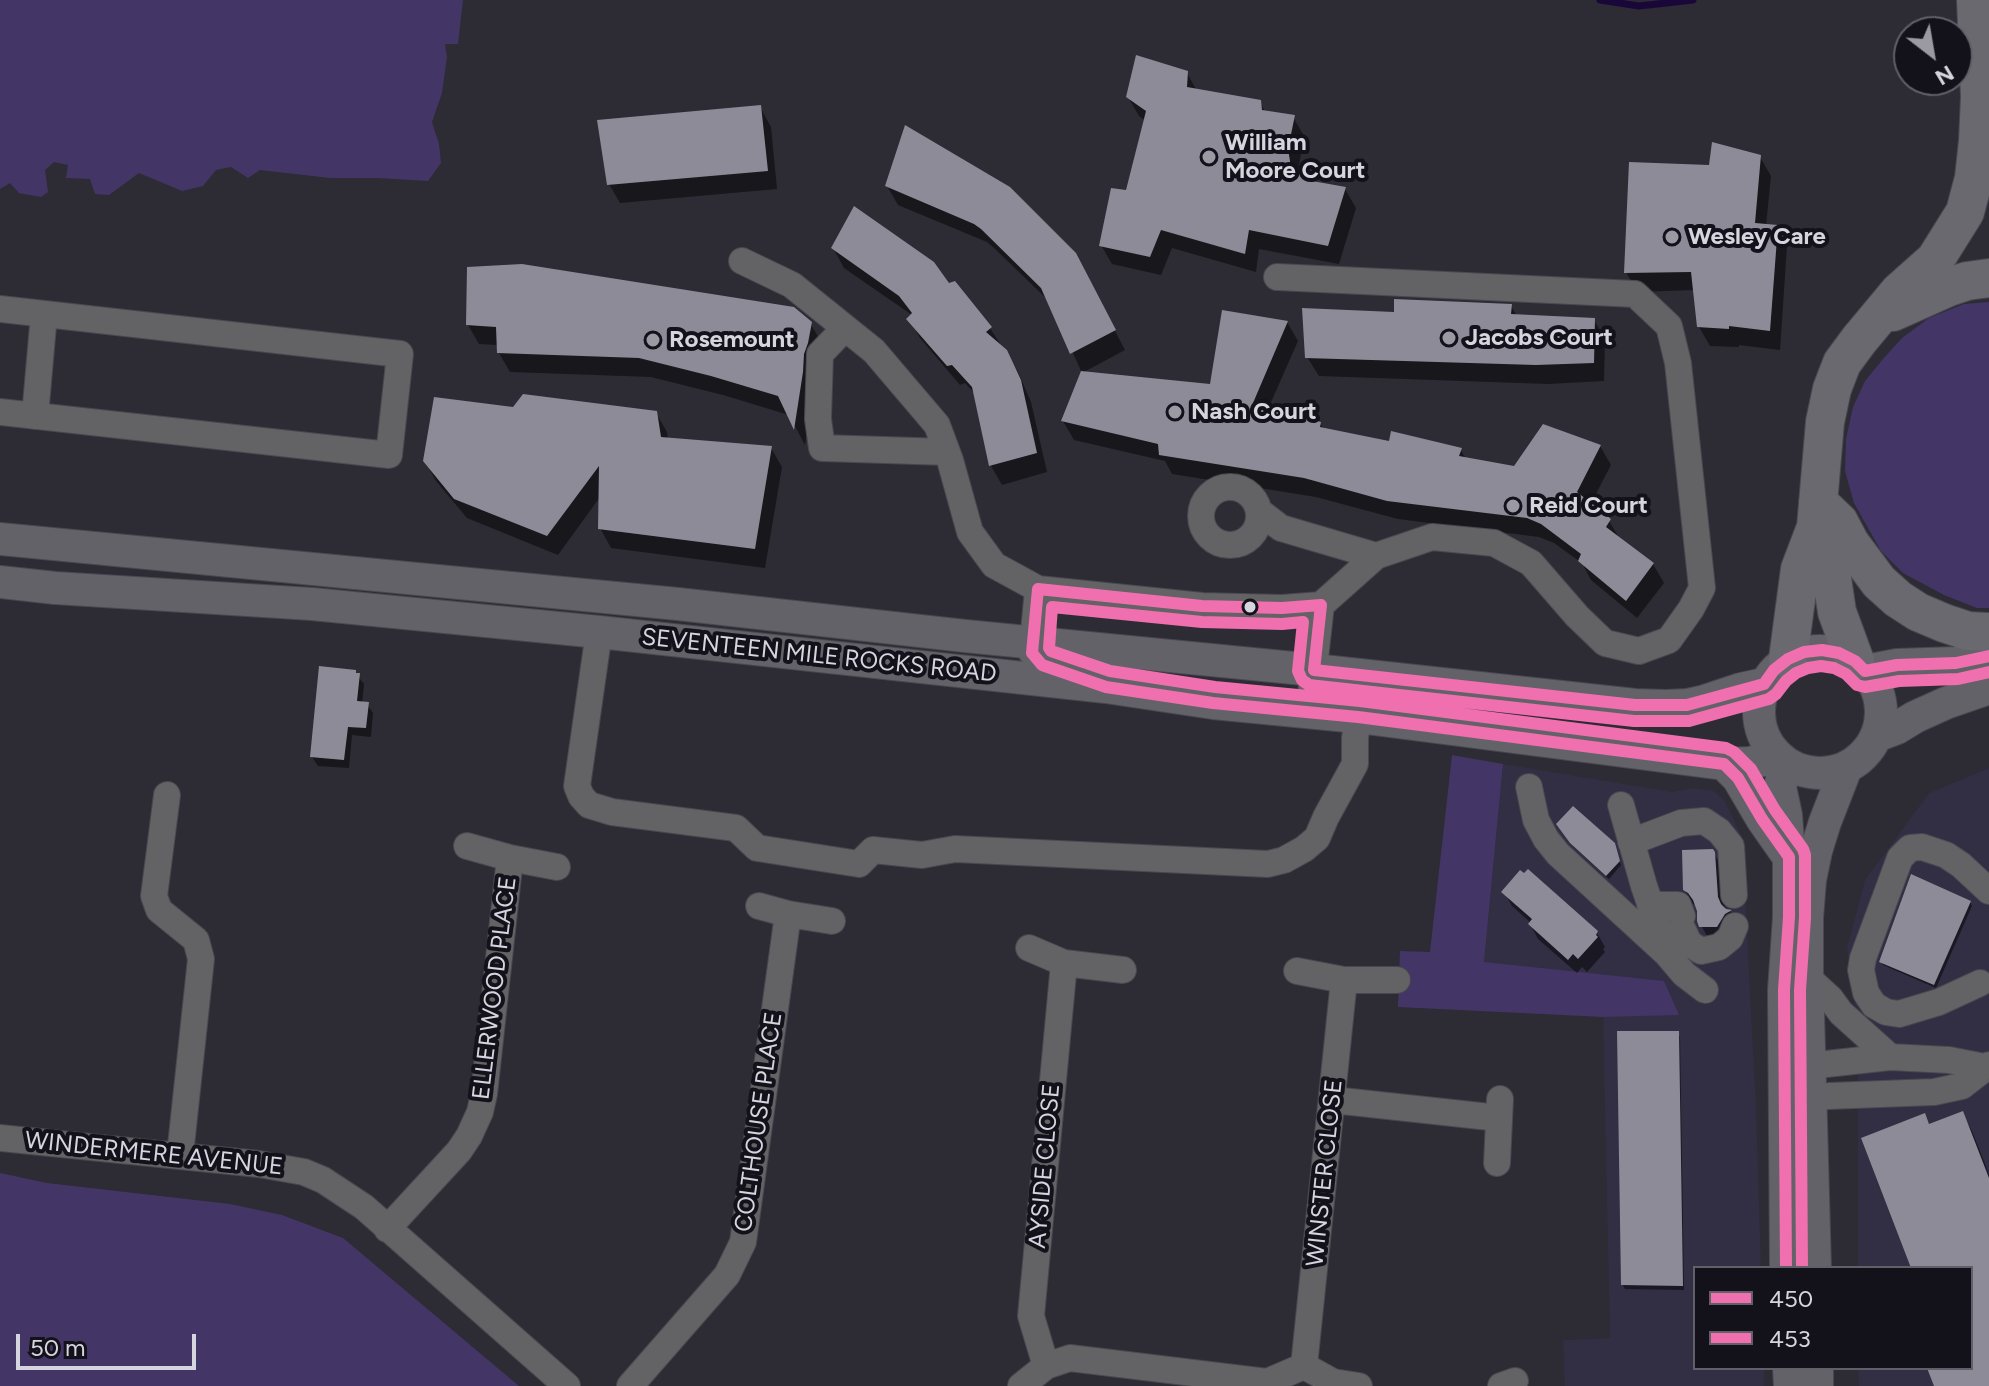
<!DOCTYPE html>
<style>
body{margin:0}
#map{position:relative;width:1989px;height:1386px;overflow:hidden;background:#2d2b34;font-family:Figtree,sans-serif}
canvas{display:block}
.legend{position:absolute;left:1693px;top:1266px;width:280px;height:104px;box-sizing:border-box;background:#131119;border:2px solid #615f68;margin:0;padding:10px 14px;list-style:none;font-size:24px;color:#d6d4df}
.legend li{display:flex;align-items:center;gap:16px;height:40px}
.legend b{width:40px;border:2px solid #615f68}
.north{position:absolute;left:1893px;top:16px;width:80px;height:80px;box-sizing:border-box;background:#131119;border:2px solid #615f68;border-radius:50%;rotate:149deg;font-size:22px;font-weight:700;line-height:32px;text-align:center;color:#d6d4df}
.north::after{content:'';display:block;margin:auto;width:28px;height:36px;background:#9b99a3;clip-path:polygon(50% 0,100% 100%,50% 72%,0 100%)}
.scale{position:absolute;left:16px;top:1334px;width:180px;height:36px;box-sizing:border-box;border:4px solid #d6d4df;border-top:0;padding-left:10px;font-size:24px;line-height:28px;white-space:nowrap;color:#d6d4df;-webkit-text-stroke:6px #131119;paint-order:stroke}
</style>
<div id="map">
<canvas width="1989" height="1386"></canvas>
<ul class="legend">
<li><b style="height:10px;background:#ef6faf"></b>450</li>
<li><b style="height:10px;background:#ef6faf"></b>453</li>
</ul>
<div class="north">N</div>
<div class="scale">50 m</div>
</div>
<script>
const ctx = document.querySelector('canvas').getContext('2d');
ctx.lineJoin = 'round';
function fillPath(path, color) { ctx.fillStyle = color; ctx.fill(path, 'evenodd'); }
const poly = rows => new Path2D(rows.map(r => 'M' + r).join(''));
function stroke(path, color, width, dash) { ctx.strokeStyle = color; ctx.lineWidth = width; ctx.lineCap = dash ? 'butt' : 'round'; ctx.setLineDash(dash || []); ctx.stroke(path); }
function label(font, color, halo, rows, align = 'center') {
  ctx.font = font + ' Figtree,sans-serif'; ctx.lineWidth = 8; ctx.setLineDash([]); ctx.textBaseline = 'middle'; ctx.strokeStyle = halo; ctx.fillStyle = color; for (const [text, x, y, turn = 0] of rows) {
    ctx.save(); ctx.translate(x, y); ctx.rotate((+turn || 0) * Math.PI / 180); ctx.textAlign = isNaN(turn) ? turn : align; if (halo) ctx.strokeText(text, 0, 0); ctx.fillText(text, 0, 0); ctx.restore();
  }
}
const built = poly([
 [1503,764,1672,792,1693,788,1714,791,1725,801,1742,837,1756,1106,1761,1268,1695,1268,1695,1368,1764,1368,1764,1386,1565,1386,1563,1340,1610,1338,1603,1017,1679,1014,1484,962],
 [1989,768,1989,1386,1859,1386,1858,1368,1971,1368,1971,1268,1858,1268,1858,1029,1847,948,1865,880,1929,793]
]);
const green = poly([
 [0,0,463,0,458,44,445,44,447,57,442,93,432,122,439,144,441,163,428,181,378,178,330,178,260,170,248,178,231,167,216,170,203,186,182,191,139,173,109,195,95,194,90,179,66,178,68,165,54,162,45,170,48,192,41,197,19,193,10,183,0,189],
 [1989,302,1989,608,1977,608,1944,595,1903,573,1881,551,1854,503,1845,471,1846,439,1853,407,1865,381,1883,359,1902,338,1929,318,1964,304],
 [1452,755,1503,764,1484,962,1664,981,1679,1015,1603,1017,1398,1007,1400,951,1430,952],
 [0,1173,47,1183,230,1204,282,1215,343,1238,519,1386,0,1386]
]);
const shadow = poly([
 [1187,73,1197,91,1259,101,1266,113,1293,117,1304,136,1298,171,1310,174,1314,182,1345,189,1356,208,1339,264,1259,249,1256,272,1172,248,1161,275,1112,264,1101,245,1128,192,1146,121,1139,116,1128,97],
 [760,107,771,127,777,189,620,203,609,184],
 [1760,157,1771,176,1766,226,1776,227,1787,246,1780,350,1739,345,1739,347,1710,346,1699,327,1695,290,1637,292,1626,272,1710,167],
 [887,186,1075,254,1125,350,1082,373,1050,302,994,248,987,242,898,205],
 [833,248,949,285,955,283,990,328,1018,372,1031,402,1047,472,1002,485,991,466,976,395,965,383,960,385,920,338,909,319,912,315,844,268],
 [1511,306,1517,316,1594,320,1605,339,1604,381,1548,384,1319,376,1307,357],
 [1287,322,1298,341,1268,409,1320,423,1324,430,1391,444,1460,449,1466,459,1515,468,1600,446,1611,465,1590,505,1609,521,1620,539,1653,564,1664,583,1637,618,1591,580,1582,563,1554,543,1539,537,1398,519,1316,497,1172,474,1165,461,1074,440,1063,421,1212,386],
 [810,323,822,343,805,445,789,415,723,395,651,377,510,372,499,353,498,345,479,344,468,325],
 [514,409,656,413,667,432,668,440,771,448,782,467,765,568,611,548,600,528,600,497,558,555,467,518,436,481,425,461],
 [357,675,364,684,362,703,367,704,373,713,371,737,352,735,349,768,318,766,312,757],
 [1559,825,1616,850,1621,865,1609,879,1574,847],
 [1712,851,1722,867,1725,911,1731,912,1738,924,1709,940,1699,921,1697,905,1693,904,1685,890],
 [1504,892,1597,933,1605,947,1603,949,1605,952,1587,972,1582,967,1577,973,1538,939,1530,924,1531,923,1512,906],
 [1970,902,1972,906,1936,988,1883,965,1881,961],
 [1677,1033,1680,1037,1684,1290,1625,1289,1623,1285],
 [1962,1113,1972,1131,1989,1174,1989,1386,1936,1386,1929,1368,1971,1368,1971,1268,1914,1268,1924,1115,1930,1126]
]);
const stream = poly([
 [1600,0,1639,6,1693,0]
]);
const building = poly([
 [1136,55,1188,71,1187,87,1261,100,1262,110,1295,115,1288,149,1291,167,1311,172,1312,181,1346,187,1328,246,1249,230,1245,254,1161,230,1150,257,1099,246,1111,188,1126,190,1146,111,1126,97],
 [761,105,768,171,607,185,597,120],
 [905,125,1010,187,1076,253,1116,330,1070,354,1041,288,981,229,974,224,885,186],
 [1712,142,1761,155,1755,223,1778,225,1770,331,1729,326,1729,329,1697,327,1691,272,1624,273,1629,162,1709,165],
 [854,206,934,262,949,283,955,281,992,327,986,332,1007,350,1021,380,1037,453,989,466,972,387,952,365,947,366,906,319,912,313,899,296,831,248],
 [522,264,794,307,812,322,808,343,804,354,803,372,794,430,778,396,711,376,639,358,497,353,496,327,466,325,467,267],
 [1394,299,1512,304,1511,314,1595,318,1594,363,1536,365,1305,358,1302,308,1394,312],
 [1222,310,1288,321,1253,403,1321,422,1320,427,1389,441,1391,431,1462,448,1459,456,1514,466,1543,424,1601,445,1577,492,1611,519,1606,527,1654,563,1626,601,1578,561,1581,554,1541,524,1527,518,1387,501,1304,478,1159,455,1158,444,1061,421,1081,371,1210,384],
 [523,394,657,411,661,437,772,446,755,549,598,529,599,466,547,536,454,499,423,461,434,397,513,407],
 [319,666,356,670,356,673,360,673,357,701,369,702,366,728,348,727,344,760,310,757],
 [1573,806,1615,843,1620,861,1606,876,1570,843,1556,824],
 [1713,849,1715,852,1718,897,1721,904,1726,909,1732,910,1725,914,1717,927,1699,927,1697,921,1697,911,1693,900,1688,893,1683,890,1682,850],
 [1528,869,1598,931,1596,935,1598,937,1578,959,1573,954,1568,960,1528,924,1532,919,1501,892,1520,870,1524,873],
 [1911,874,1971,901,1934,985,1879,962],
 [1617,1031,1679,1031,1683,1286,1621,1285],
 [1963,1111,1989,1178,1989,1386,1934,1386,1927,1368,1971,1368,1971,1268,1911,1268,1861,1138,1925,1113,1929,1124]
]);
const minor = poly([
 [742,261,792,285,874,351,937,425,950,460,970,532,994,565,1038,589],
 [1277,277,1635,294,1669,326,1678,363,1702,588,1691,609,1669,640,1639,651,1605,643,1577,616,1531,563,1494,543,1432,537,1376,556,1321,605],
 [0,309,400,354,389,455,0,412],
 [845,328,820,354,818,419,822,448,947,452],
 [35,416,44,314],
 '1201 516a29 29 0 1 1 58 0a29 29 0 1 1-58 0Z',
 [1260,512,1281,528,1376,556],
 [599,632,577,786,581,796,589,805,612,812,736,828,757,848,859,864,873,850,922,855,955,849,1268,864,1284,860,1304,849,1317,838,1326,817,1355,764,1355,738,1358,717],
 [1072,676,1042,665,1032,653,1038,589,1202,606,1282,608,1321,605,1309,712],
 [1529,787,1536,820,1546,839,1558,854,1667,954,1684,974,1705,990],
 [167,795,154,896,159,910,196,940,201,959,180,1155],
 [1621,805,1644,886,1666,950],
 [1631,842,1681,823,1704,821,1719,831,1731,846,1734,895],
 [467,846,510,858,557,867],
 [1650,905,1678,905,1682,916],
 [759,906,788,914,832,921],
 [1682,928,1689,943,1701,951,1719,947,1730,938,1735,926],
 [1029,948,1064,963,1123,970],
 [1297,971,1344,980,1397,980],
 [1807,977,1830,998,1841,1013,1890,1057],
 [1980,983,1939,1002,1899,1014,1886,1012,1874,1005,1866,993,1861,970,1863,958,1900,858,1910,848,1922,847,1946,855,1961,865,1989,891],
 [1790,1068,1890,1057,1949,1060,1985,1067],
 [1333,1100,1499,1118],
 [1794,1101,1829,1096,1934,1092,1962,1086,1989,1065],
 [0,1138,259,1164,304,1172,323,1180,364,1207,567,1386],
 [1497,1163,1500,1099],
 [387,1229,459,1151,469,1136,480,1112,484,1094,510,858],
 [1046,1366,1031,1316,1064,963],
 [1304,1366,1344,980],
 [630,1386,727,1275,743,1242,788,914],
 [1021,1386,1046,1366,1070,1358,1267,1382,1304,1366,1333,1382,1359,1386],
 [1501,1386,1515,1381]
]);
const major = poly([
 [0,539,678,604,965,636,1314,670,1635,705,1666,706,1687,705,1705,701,1741,689,1764,684],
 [0,582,55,588,312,604,599,632,1106,687,1213,703,1358,717,1724,764,1749,763,1777,757],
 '1759 712a61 61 0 1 1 122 0a61 61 0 1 1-122 0Z',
 [1865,671,1897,665,1956,663,1989,656],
 [1876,736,1897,728,1915,717,1946,703,1989,688],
 [1786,763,1780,787,1786,815,1789,857,1789,917,1784,990,1786,1268],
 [1724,764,1738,778,1762,819,1788,856],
 [1815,1268,1807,977,1807,918,1810,880,1816,851,1825,822,1846,768],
 [1789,1368,1790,1386],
 [1817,1368,1817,1386]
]);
const highway = poly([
 [1893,312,1949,287,1967,281,1989,278],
 [1818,502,1839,522,1850,543,1879,582,1898,599,1918,612,1944,623,1968,631,1989,632],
 [1816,527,1830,565,1837,612,1855,661],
 [1788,659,1800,569,1816,527,1825,422,1832,389,1842,363,1859,340,1899,292,1935,260,1965,212,1974,178,1978,141,1980,97,1976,0]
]);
const bus1 = poly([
 [1786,1268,1784,990,1789,917,1789,857,1762,819,1738,778,1724,764,1358,717,1213,703,1106,687,1042,665,1032,653,1038,589,1202,606,1282,608,1321,605,1314,670,1635,705,1687,705,1764,684,1774,670,1788,659,1804,652,1822,650,1839,653,1855,661,1865,671,1897,665,1956,663,1989,656]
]);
const bus2 = poly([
 [1802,1268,1800,990,1805,918,1805,855,1803,849,1775,810,1751,769,1734,752,1726,748,1360,701,1215,687,1110,671,1051,651,1049,648,1052,607,1202,622,1282,624,1303,622,1298,671,1302,680,1309,685,1634,721,1689,721,1769,699,1776,694,1786,681,1796,673,1808,668,1821,666,1834,668,1846,674,1857,685,1865,687,1899,681,1958,679,1989,672]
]);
const markers = [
 [1209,157,8,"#9b99a3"],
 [1672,237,8,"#9b99a3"],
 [1449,338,8,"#9b99a3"],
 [653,340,8,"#9b99a3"],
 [1175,412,8,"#9b99a3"],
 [1513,506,8,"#9b99a3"],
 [1250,607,7,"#d6d4df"]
];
const poiNames = [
 ["William",1225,143],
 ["Moore Court",1225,171],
 ["Wesley Care",1688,237],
 ["Jacobs Court",1465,338],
 ["Rosemount",669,340],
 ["Nash Court",1191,412],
 ["Reid Court",1529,506]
];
const streetNames = [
 ["SEVENTEEN MILE ROCKS ROAD",819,656,6],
 ["ELLERWOOD PLACE",495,988,-83],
 ["COLTHOUSE PLACE",759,1122,-82],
 ["WINDERMERE AVENUE",154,1154,6],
 ["AYSIDE CLOSE",1045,1166,-85],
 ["WINSTER CLOSE",1325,1173,-84]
];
fillPath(built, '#322e43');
fillPath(green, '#433666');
fillPath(shadow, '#0007');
stroke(stream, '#1a0739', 7);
fillPath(building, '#8e8b98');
stroke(minor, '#49474f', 28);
stroke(major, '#49474f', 34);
stroke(highway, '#49474f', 40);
stroke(minor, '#636265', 26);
stroke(major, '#646269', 32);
stroke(highway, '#6a6970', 38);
stroke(bus1, '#ef6faf', 12);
stroke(bus2, '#ef6faf', 12);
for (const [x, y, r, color] of markers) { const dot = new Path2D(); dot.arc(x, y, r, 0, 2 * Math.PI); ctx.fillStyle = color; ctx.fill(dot); stroke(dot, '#131119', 3); }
label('bold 24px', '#d6d4df', '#131119', poiNames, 'left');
label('24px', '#d6d4df', '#131119', streetNames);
</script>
